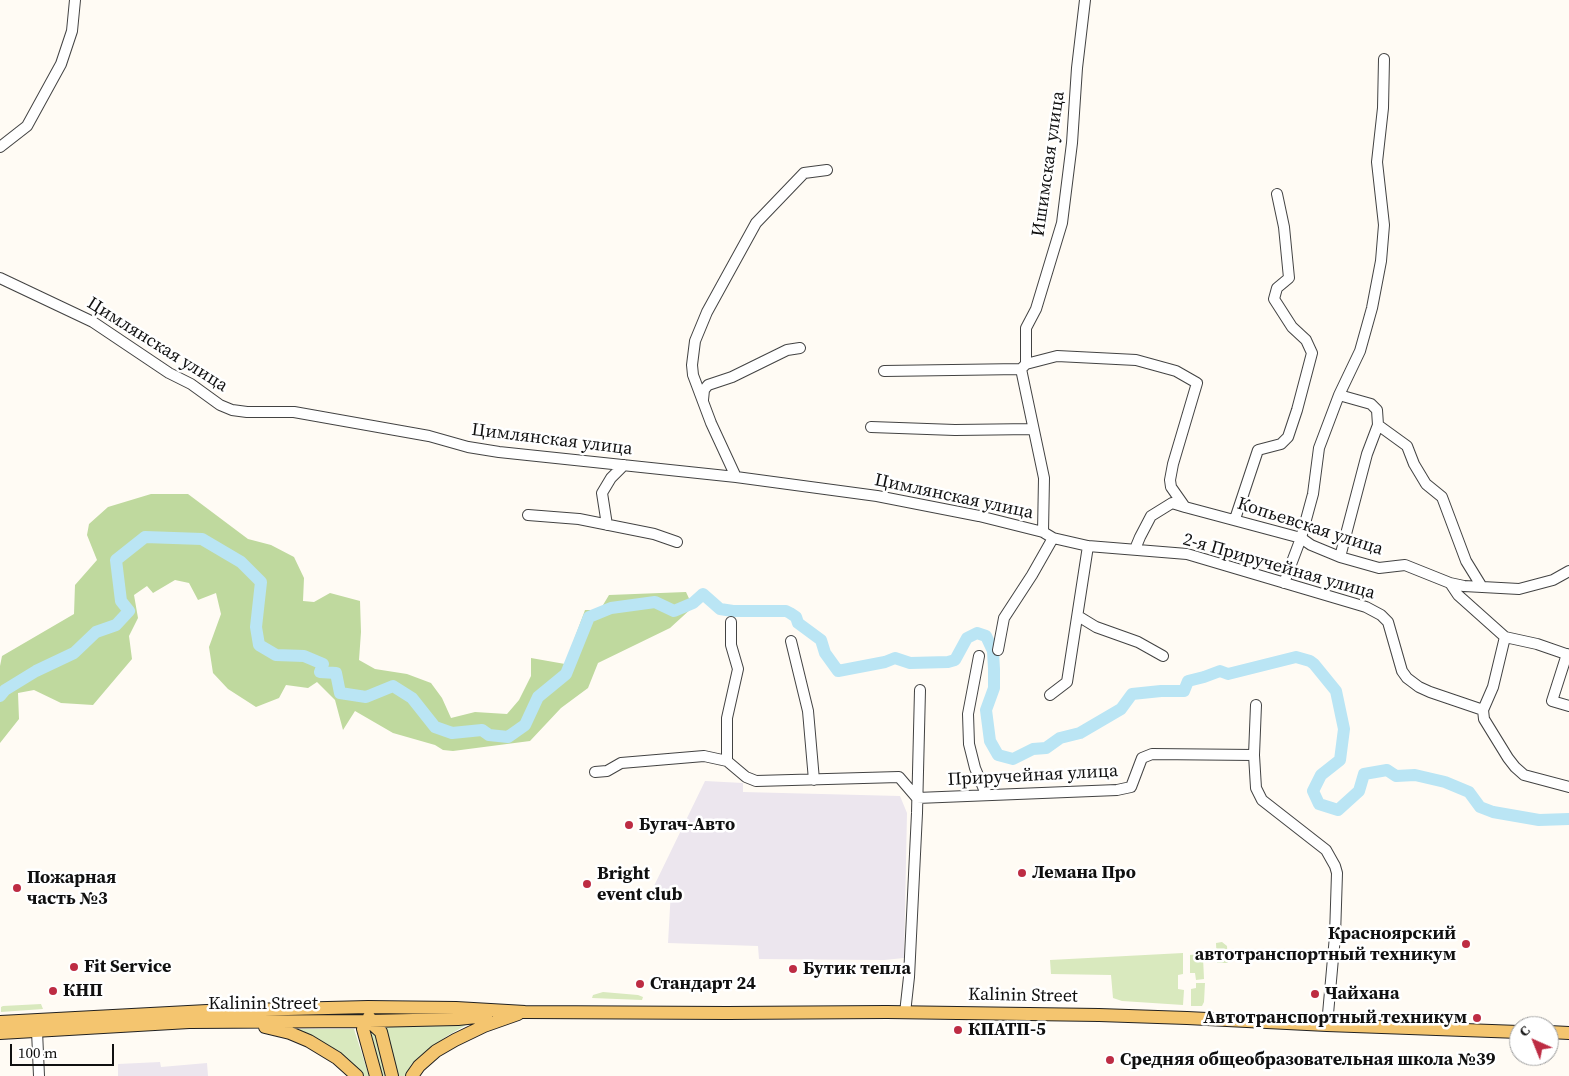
<!DOCTYPE html>
<meta charset="utf-8">
<style>
body{margin:0}
#map{position:relative;width:1569px;height:1076px;overflow:hidden;background:#fffbf4;font-family:"Source Serif 4",serif}
canvas{display:block}
.north{position:absolute;left:1509px;top:1016px;width:50px;height:50px;box-sizing:border-box;background:#fff;border:1px solid #9f9f9f;border-radius:50%;rotate:316deg;font-size:14px;font-weight:700;line-height:20px;text-align:center;color:#101010}
.north::after{content:'';display:block;margin:auto;width:18px;height:22px;background:#bd2c43;clip-path:polygon(50% 0,100% 100%,50% 72%,0 100%)}
.scale{position:absolute;left:10px;top:1044px;width:104px;height:22px;box-sizing:border-box;border:2px solid #101010;border-top:0;padding-left:6px;font-size:15px;line-height:18px;white-space:nowrap;color:#101010;-webkit-text-stroke:4px #fff;paint-order:stroke}
</style>
<div id="map">
<canvas width="1569" height="1076"></canvas>
<div class="north">С</div>
<div class="scale">100 m</div>
</div>
<script>
const ctx = document.querySelector('canvas').getContext('2d');
ctx.lineJoin = 'round';
function fillPath(path, color) { ctx.fillStyle = color; ctx.fill(path, 'evenodd'); }
const poly = rows => new Path2D(rows.map(r => 'M' + r).join(''));
function stroke(path, color, width, dash) { ctx.strokeStyle = color; ctx.lineWidth = width; ctx.lineCap = dash ? 'butt' : 'round'; ctx.setLineDash(dash || []); ctx.stroke(path); }
function label(font, color, halo, rows, align = 'center') {
  ctx.font = font + ' "Source Serif 4",serif'; ctx.lineWidth = 5; ctx.setLineDash([]); ctx.textBaseline = 'middle'; ctx.strokeStyle = halo; ctx.fillStyle = color; for (const [text, x, y, turn = 0] of rows) {
    ctx.save(); ctx.translate(x, y); ctx.rotate((+turn || 0) * Math.PI / 180); ctx.textAlign = isNaN(turn) ? turn : align; if (halo) ctx.strokeText(text, 0, 0); ctx.fillText(text, 0, 0); ctx.restore();
  }
}
const industrial = poly([
 [705,781,743,783,743,792,900,796,907,813,904,958,884,960,759,959,758,946,668,943,671,890,653,888],
 [160,1062,161,1067,207,1063,208,1076,118,1076,118,1064]
]);
const green = poly([
 [1222,942,1227,946,1228,963,1217,963,1216,943],
 [1183,953,1183,974,1178,975,1178,989,1184,990,1183,1005,1122,1001,1113,998,1111,975,1051,974,1050,960],
 [1200,954,1203,957,1204,979,1196,980,1195,973,1190,973,1190,955],
 [1196,983,1205,983,1204,1002,1202,1006,1191,1006,1191,989,1196,988],
 [603,992,638,995,643,997,642,1000,592,998,593,995],
 [41,1004,43,1009,1,1012,1,1007,3,1006],
 [468,1024,447,1036,420,1056,411,1065,405,1076,397,1076,386,1027],
 [293,1029,354,1029,369,1076,363,1076],
 [371,1030,376,1033,385,1076,381,1076,369,1034]
]);
const forest = poly([
 [151,494,188,494,248,539,271,545,294,557,304,578,303,601,314,602,330,593,360,601,361,632,359,660,375,669,407,674,431,683,442,698,451,718,475,712,507,714,519,700,531,676,531,658,565,664,585,610,600,610,609,595,686,592,693,607,670,628,598,663,588,688,561,708,530,741,453,751,443,750,435,745,393,733,355,711,343,730,335,700,317,682,308,688,286,685,279,698,256,707,228,689,213,673,209,647,221,614,216,593,198,600,189,583,175,580,153,593,147,586,134,595,138,618,129,636,132,659,93,705,61,703,34,690,18,693,19,719,0,743,0,666,2,656,74,614,75,585,97,560,87,535,89,524,108,507]
]);
const river = poly([
 [0,696,5,690,36,671,74,653,96,632,116,625,129,611,121,601,116,560,145,537,202,539,241,562,261,582,256,627,259,645,276,655,304,656,323,664,320,672,336,673,340,693,366,697,393,686,412,698,435,727,452,733,482,730,489,735,508,737,525,725,538,697,566,674,589,617,611,608,655,602,674,611,693,603,703,594,720,609,733,611,786,611,790,613,796,617,798,623,821,640,825,653,838,671,885,662,895,658,910,663,948,662,955,660,967,638,977,633,986,636,993,651,994,669,994,688,986,710,990,741,998,755,1013,759,1033,749,1046,748,1060,738,1080,733,1121,709,1132,694,1161,691,1184,691,1188,681,1204,677,1220,671,1228,674,1296,657,1310,661,1314,664,1336,691,1344,729,1340,760,1321,775,1313,791,1319,804,1338,810,1359,791,1364,774,1387,770,1396,776,1415,775,1445,782,1469,792,1480,807,1493,812,1539,820,1569,819]
]);
const minor = poly([
 [0,147,27,126,61,64,72,31,75,0],
 [0,278,93,322,169,373,191,384,220,405,232,410,247,412,294,412,429,436,468,447,499,452,736,477,877,496,979,516,1043,532,1053,538,1088,546,1187,554,1366,607,1381,615,1388,622,1402,671,1407,678,1419,687,1430,692,1483,710,1484,719,1508,758,1515,767,1524,775,1569,787],
 [1026,364,1057,356,1136,360,1176,371,1197,383,1173,464,1170,480,1171,487,1185,507,1172,503,1151,516,1140,537,1135,549],
 [884,371,1021,369],
 [1339,395,1371,404,1377,410,1378,425,1407,446,1414,464,1426,484,1442,497,1466,561,1482,587],
 [703,400,704,390,708,385,732,377,787,350,800,348],
 [871,427,955,430,1033,429],
 [736,477,711,423,693,375,692,365,695,341,707,312,756,223,804,173,827,170],
 [1185,507,1301,538,1311,545,1340,557,1379,568,1405,565,1450,583,1458,595,1505,637,1493,687,1483,710],
 [528,515,579,519,654,534,677,542],
 [1235,519,1258,450,1281,444,1288,437,1297,410,1312,353,1306,340,1292,327,1274,299,1277,288,1289,278,1284,227,1277,194],
 [607,525,602,493,611,478,624,465],
 [1043,532,1044,478,1021,369,1026,364,1026,328,1036,309,1062,223,1072,143,1077,68,1085,0],
 [1340,557,1367,454,1378,425],
 [1284,583,1301,538,1313,494,1319,448,1339,395,1360,351,1372,308,1381,261,1384,225,1377,162,1383,108,1384,59],
 [1450,583,1464,586,1519,589,1553,580,1569,571],
 [1078,616,1096,627,1138,642,1163,656],
 [1505,637,1537,644,1569,655],
 [791,641,808,711,814,780],
 [998,650,1004,618,1032,575,1053,538],
 [1567,654,1552,701,1569,706],
 [979,656,968,714,969,744,975,768,986,794],
 [1050,695,1067,682,1088,546],
 [1254,755,1256,705],
 [727,761,727,718,738,669,731,645,731,622],
 [595,772,607,771,621,763,704,756,727,761,746,777,756,781,899,777,917,798,1117,790,1131,787,1142,758,1152,754,1254,755,1256,788,1262,800,1326,850,1335,866,1337,873,1335,936,1327,1025],
 [905,1013,909,977,917,813,920,690],
 [37,1031,39,1076]
]);
const major = poly([
 [369,1017,369,1021,363,1029,376,1076],
 [369,1021,381,1032,392,1076],
 [0,1022,207,1011,368,1007,456,1008,525,1012,727,1013,887,1012,1099,1015,1187,1018,1327,1025,1519,1032],
 [265,1027,290,1033,309,1041,337,1058,357,1076],
 [1549,1032,1569,1033],
 [0,1033,189,1022,369,1021,458,1019,486,1016],
 [412,1076,419,1066,436,1051,455,1040,484,1026,518,1014]
]);
const markers = [
 [629,825,5,"#bd2c43"],
 [1022,873,5,"#bd2c43"],
 [587,884,5,"#bd2c43"],
 [17,888,5,"#bd2c43"],
 [1466,944,5,"#bd2c43"],
 [74,967,5,"#bd2c43"],
 [793,969,5,"#bd2c43"],
 [640,984,5,"#bd2c43"],
 [53,991,5,"#bd2c43"],
 [1315,994,5,"#bd2c43"],
 [1477,1018,5,"#bd2c43"],
 [958,1030,5,"#bd2c43"],
 [1110,1060,5,"#bd2c43"]
];
const streetNames = [
 ["Ишимская улица",1049,164,-82],
 ["Цимлянская улица",157,345,32],
 ["Цимлянская улица",552,440,7],
 ["Цимлянская улица",954,497,12],
 ["Копьевская улица",1310,527,18],
 ["2-я Приручейная улица",1279,567,16],
 ["Приручейная улица",1033,776,-3],
 ["Kalinin Street",1023,996,1],
 ["Kalinin Street",263,1004]
];
const poiNames = [
 ["Бугач-Авто",639,825],
 ["Лемана Про",1032,873],
 ["Bright",597,874],
 ["event club",597,895],
 ["Пожарная",27,878],
 ["часть №3",27,899],
 ["Красноярский",1456,934,"right"],
 ["автотранспортный техникум",1456,955,"right"],
 ["Fit Service",84,967],
 ["Бутик тепла",803,969],
 ["Стандарт 24",650,984],
 ["КНП",63,991],
 ["Чайхана",1325,994],
 ["Автотранспортный техникум",1467,1018,"right"],
 ["КПАТП-5",968,1030],
 ["Средняя общеобразовательная школа №39",1120,1060]
];
fillPath(industrial, '#ece6ee');
fillPath(green, '#d9e9be');
fillPath(forest, '#bfd99e');
stroke(river, '#bae5f4', 12);
stroke(minor, '#434343', 12);
stroke(major, '#212121', 14);
stroke(minor, '#fff', 10);
stroke(major, '#f4c56f', 12);
for (const [x, y, r, color] of markers) { const dot = new Path2D(); dot.arc(x, y, r, 0, 2 * Math.PI); ctx.fillStyle = color; ctx.fill(dot); stroke(dot, '#fff', 2); }
label('18px', '#101010', '#fff', streetNames);
label('bold 18px', '#101010', '#fff', poiNames, 'left');
</script>
